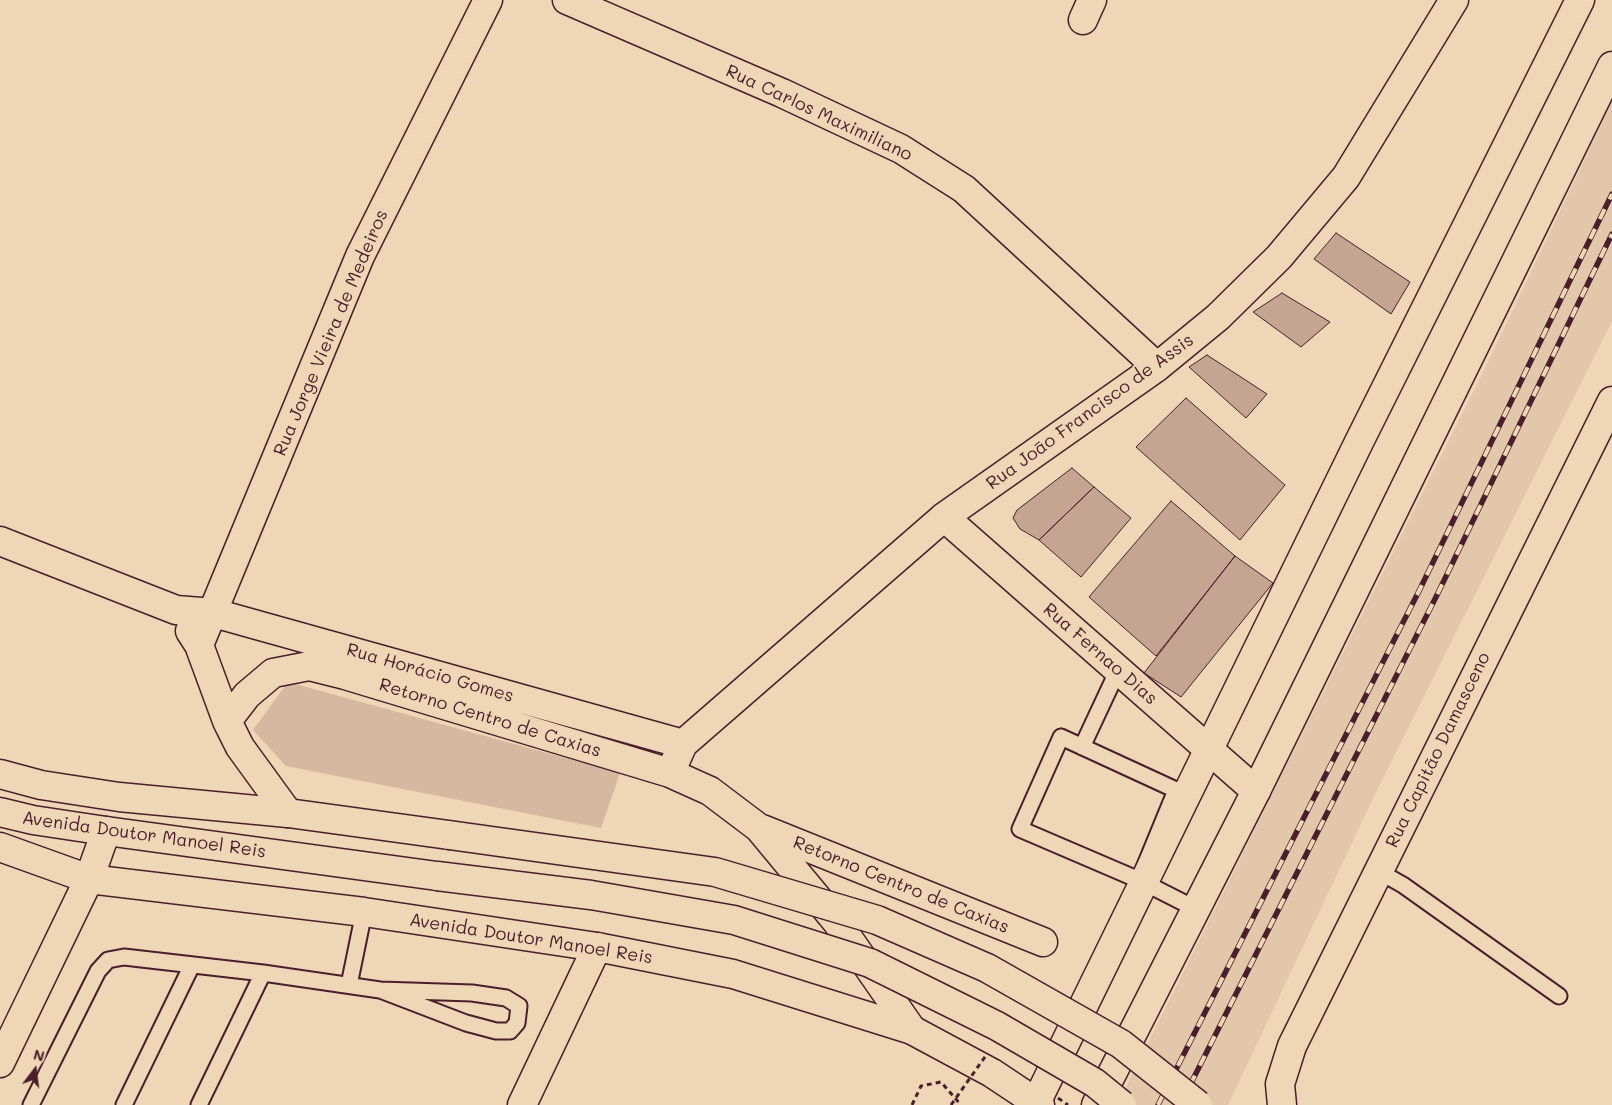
<!DOCTYPE html>
<meta charset="utf-8">
<style>
body{margin:0}
#map{position:relative;width:1612px;height:1105px;overflow:hidden;background:#efd6b6;font-family:Mali,sans-serif}
canvas{display:block}
.north{position:absolute;left:10px;top:1045px;width:50px;height:50px;-webkit-text-stroke:4px #efd6b6;paint-order:stroke;rotate:15deg;font-size:14px;font-weight:700;line-height:20px;text-align:center;color:#4a1f2b}
.north::after{content:'';display:block;margin:auto;width:18px;height:22px;background:#4a1f2b;clip-path:polygon(50% 0,100% 100%,50% 72%,0 100%)}
</style>
<div id="map">
<canvas width="1612" height="1105"></canvas>
<div class="north">N</div>
</div>
<script>
const ctx = document.querySelector('canvas').getContext('2d');
ctx.lineJoin = 'round';
function fillPath(path, color) { ctx.fillStyle = color; ctx.fill(path, 'evenodd'); }
const poly = rows => new Path2D(rows.map(r => 'M' + r).join(''));
function stroke(path, color, width, dash) { ctx.strokeStyle = color; ctx.lineWidth = width; ctx.lineCap = dash ? 'butt' : 'round'; ctx.setLineDash(dash || []); ctx.stroke(path); }
function label(font, color, halo, rows, align = 'center') {
  ctx.font = font + ' Mali,sans-serif'; ctx.lineWidth = 4; ctx.setLineDash([]); ctx.textBaseline = 'middle'; ctx.strokeStyle = halo; ctx.fillStyle = color; for (const [text, x, y, turn = 0] of rows) {
    ctx.save(); ctx.translate(x, y); ctx.rotate((+turn || 0) * Math.PI / 180); ctx.textAlign = isNaN(turn) ? turn : align; if (halo) ctx.strokeText(text, 0, 0); ctx.fillText(text, 0, 0); ctx.restore();
  }
}
const built = poly([
 [1612,102,1612,321,1375,794,1228,1105,1117,1105,1489,360]
]);
const green = poly([
 [288,682,620,773,601,828,286,766,253,730]
]);
const building = poly([
 [1336,233,1410,282,1391,314,1314,259,1336,233],
 [1282,293,1330,322,1301,347,1253,312,1282,293],
 [1207,355,1267,394,1246,418,1189,367,1207,355],
 [1186,398,1285,485,1240,540,1136,447,1186,398],
 [1072,468,1094,487,1039,540,1020,529,1013,518,1017,510,1072,468],
 [1094,487,1131,518,1081,577,1039,540,1094,487],
 [1171,501,1235,556,1156,656,1089,597,1171,501],
 [1235,556,1273,583,1181,697,1144,673,1235,556]
]);
const path = poly([
 [912,1105,921,1086,941,1082,961,1105]
]);
const service = poly([
 [1061,737,1176,790,1139,880,1020,829,1061,737],
 [1082,747,1118,670],
 [1378,871,1403,885,1559,996],
 [1139,880,1196,909],
 [349,985,364,912],
 [31,1105,98,971,108,960,124,957,263,973,380,990,472,993,506,998,519,1006,517,1023,510,1031,496,1031,466,1023,380,990],
 [124,1105,192,965],
 [199,1105,263,973]
]);
const minor = poly([
 [567,0,782,93,901,149,964,189,1157,367],
 [1083,20,1092,0],
 [944,517,1256,791],
 [0,541,176,610,214,613,683,744],
 [190,631,199,645,227,721,240,747,288,813],
 [199,645,360,256,488,0],
 [227,721,247,695,273,673,309,666,345,675,670,773,710,791,759,828,837,922,912,1030],
 [670,773,683,744,944,517,1157,367,1218,317,1279,257,1346,177,1454,0],
 [762,829,1043,942],
 [522,1105,597,947]
]);
const tertiary = poly([
 [0,1063,89,879,106,831],
 [1282,1105,1280,1084,1292,1046,1612,401]
]);
const secondary = poly([
 [0,774,41,785,119,797,288,813,449,835],
 [0,812,33,820,106,831,437,876],
 [0,847,89,879,364,912,597,947,733,974,912,1030,992,1073,1040,1105]
]);
const primary = poly([
 [1035,1105,1359,442,1580,0],
 [1096,1105,1256,791,1612,66]
]);
const rail = poly([
 [1158,1105,1420,589,1612,194],
 [1180,1105,1436,597,1612,234]
]);
const pathBridge = poly([
 [1058,1098,1068,1105],
 [951,1105,987,1054]
]);
const secondaryBridge = poly([
 [449,835,715,872,877,920,987,968,1121,1044,1198,1105],
 [437,876,591,895,734,920,870,963,997,1026,1095,1083,1122,1105]
]);
const streetNames = [
 ["Rua Carlos Maximiliano",819,113,25],
 ["Rua Jorge Vieira de Medeiros",331,333,-67],
 ["Rua Joāo Francisco de Assis",1090,412,-36],
 ["Rua Fernao Dias",1100,654,41],
 ["Rua Horácio Gomes",430,673,16],
 ["Retorno Centro de Caxias",490,718,17],
 ["Rua Capitão Damasceno",1438,750,-64],
 ["Avenida Doutor Manoel Reis",144,835,8],
 ["Retorno Centro de Caxias",901,885,22],
 ["Avenida Doutor Manoel Reis",531,939,9]
];
fillPath(built, '#e2c7ab');
fillPath(green, '#d4b8a0');
fillPath(building, '#c3a591');
stroke(building, '#4a1f2b', 1);
stroke(service, '#4a1f2b', 19);
stroke(minor, '#4a1f2b', 31);
stroke(tertiary, '#4a1f2b', 31);
stroke(secondary, '#4a1f2b', 31);
stroke(primary, '#4a1f2b', 31);
stroke(path, '#4a1f2b', 3, [5, 4]);
stroke(service, '#efd6b6', 15);
stroke(minor, '#efd6b6', 28);
stroke(tertiary, '#efd6b6', 28);
stroke(secondary, '#efd6b6', 28);
stroke(primary, '#efd6b6', 28);
stroke(rail, '#4a1f2b', 5.5);
stroke(rail, '#efd6b6', 4, [11]);
stroke(secondaryBridge, '#4a1f2b', 31, []);
stroke(pathBridge, '#4a1f2b', 3, [5, 4]);
stroke(secondaryBridge, '#efd6b6', 28);
label('18px', '#4a1f2b', '#efd6b6', streetNames);
</script>
